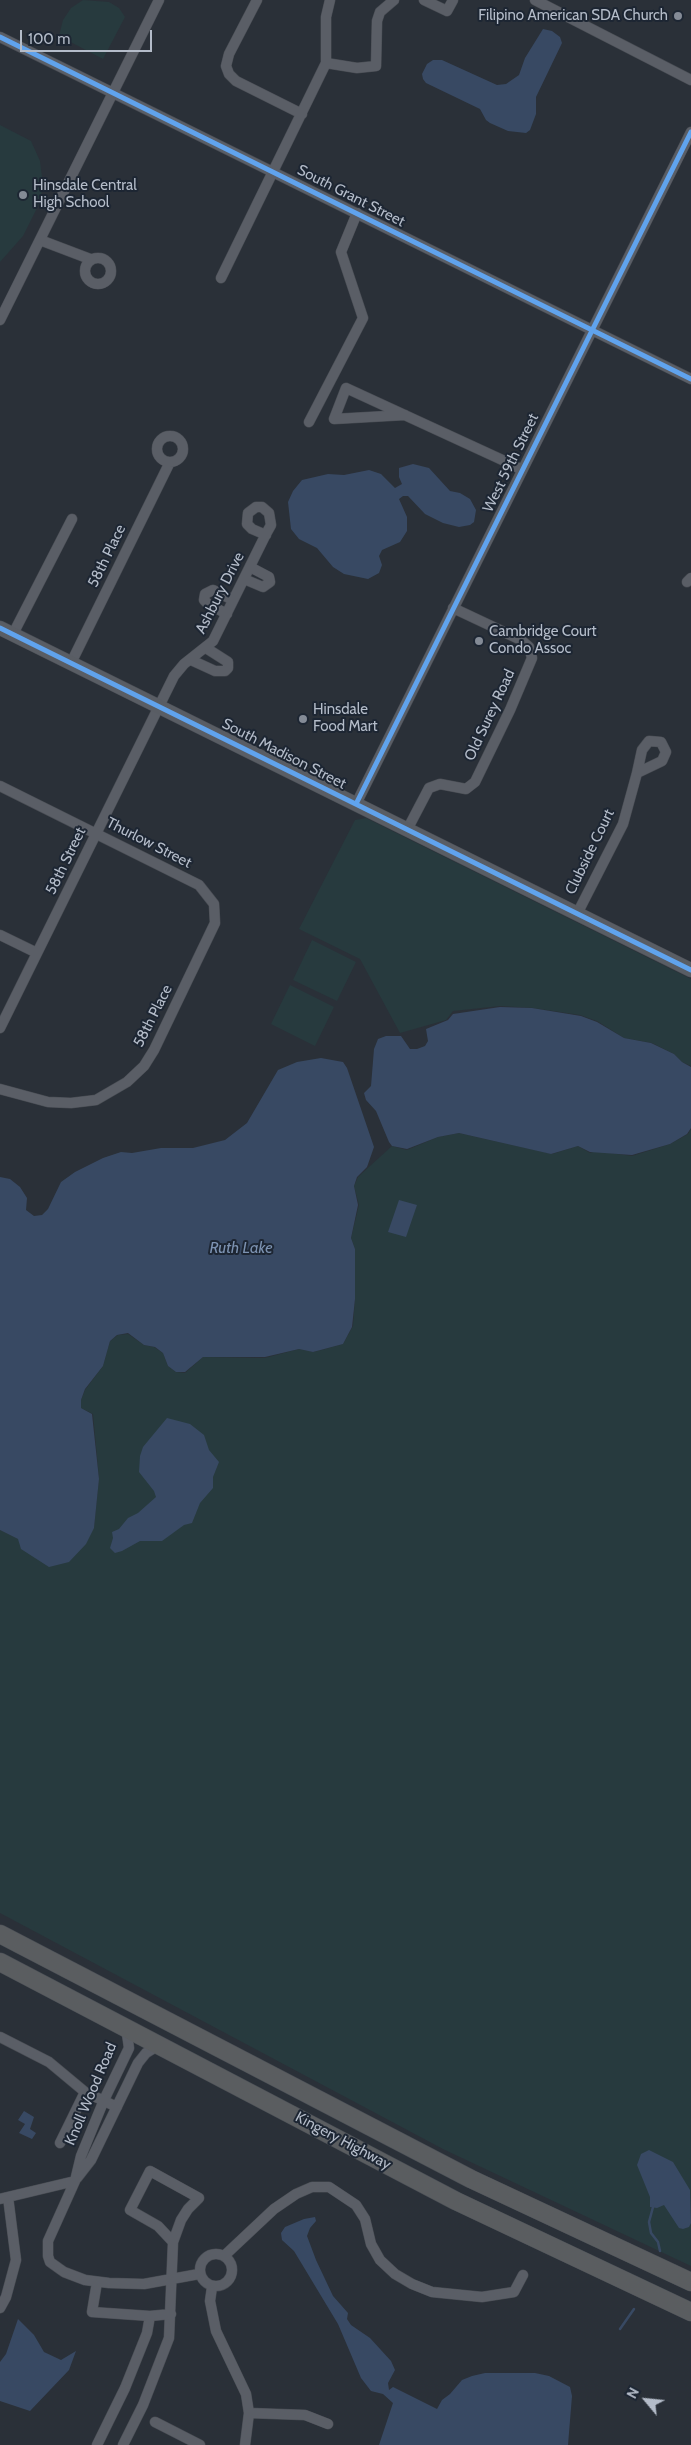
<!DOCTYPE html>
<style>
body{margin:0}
#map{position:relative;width:691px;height:2445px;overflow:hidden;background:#2a3038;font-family:Cabin,sans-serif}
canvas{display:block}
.north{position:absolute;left:621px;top:2375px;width:50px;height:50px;-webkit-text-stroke:4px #1d2633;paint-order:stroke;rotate:298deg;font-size:14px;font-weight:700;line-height:20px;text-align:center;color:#b4bcc9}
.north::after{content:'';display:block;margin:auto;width:18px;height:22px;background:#b4bcc9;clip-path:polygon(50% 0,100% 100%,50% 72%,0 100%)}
.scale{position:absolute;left:20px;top:30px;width:132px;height:22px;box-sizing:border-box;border:2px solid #b4bcc9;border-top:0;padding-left:6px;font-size:15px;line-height:18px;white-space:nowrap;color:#b4bcc9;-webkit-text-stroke:4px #1d2633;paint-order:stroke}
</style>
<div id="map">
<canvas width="691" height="2445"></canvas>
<div class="north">N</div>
<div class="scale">100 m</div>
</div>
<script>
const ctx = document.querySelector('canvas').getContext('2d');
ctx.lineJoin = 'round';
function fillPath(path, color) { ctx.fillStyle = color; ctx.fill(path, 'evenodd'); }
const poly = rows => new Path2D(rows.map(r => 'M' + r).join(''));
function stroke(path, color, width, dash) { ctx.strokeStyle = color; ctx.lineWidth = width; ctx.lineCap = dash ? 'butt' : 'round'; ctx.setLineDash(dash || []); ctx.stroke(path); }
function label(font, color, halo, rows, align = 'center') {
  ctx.font = font + ' Cabin,sans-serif'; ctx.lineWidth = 4; ctx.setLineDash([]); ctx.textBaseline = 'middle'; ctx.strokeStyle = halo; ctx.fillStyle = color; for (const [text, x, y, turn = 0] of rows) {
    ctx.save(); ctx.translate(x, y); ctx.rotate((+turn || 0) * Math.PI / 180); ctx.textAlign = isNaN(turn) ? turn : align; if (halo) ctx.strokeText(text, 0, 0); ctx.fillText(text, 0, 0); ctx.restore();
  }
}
const green = poly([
 [83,0,109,2,119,8,125,17,103,59,59,36,63,20,71,8],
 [0,125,31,141,40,161,43,186,39,204,23,236,0,262],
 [366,818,691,979,691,1066,682,1062,674,1054,652,1043,624,1038,597,1021,580,1015,533,1008,500,1006,453,1011,446,1020,400,1033,360,959,299,929,355,820],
 [312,940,356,962,337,1001,293,980],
 [290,985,334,1007,315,1046,271,1024],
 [691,1129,691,2266,443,2149,0,1913,0,1530,18,1539,94,1528,99,1478,93,1414,81,1408,81,1400,85,1390,103,1366,110,1341,118,1335,128,1334,144,1345,154,1347,163,1353,168,1366,176,1372,185,1373,203,1357,265,1358,299,1349,314,1352,343,1344,353,1326,355,1299,355,1249,351,1238,359,1205,354,1186,358,1177,392,1146,407,1150,438,1137,459,1133,552,1154,578,1146,590,1153,596,1151,632,1156,670,1144,688,1134]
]);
const water = poly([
 [543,29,552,31,560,37,562,43,536,97,536,114,530,130,526,133,508,131,490,123,486,120,480,109,426,83,423,79,422,74,427,64,433,60,442,60,497,85,506,84,519,75,525,58],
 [413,464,429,468,450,491,460,493,470,499,476,510,474,522,470,525,459,527,443,523,425,514,408,496,403,496,399,499,407,517,407,531,400,542,382,550,379,556,382,565,379,573,368,579,344,574,333,567,317,548,299,539,291,529,288,502,293,491,302,480,328,474,344,475,369,470,381,474,395,488,402,484,399,477,399,468],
 [500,1007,532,1008,581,1016,597,1022,624,1038,651,1043,674,1054,682,1062,691,1067,691,1128,687,1134,670,1144,632,1155,590,1152,578,1146,551,1154,459,1133,438,1137,407,1149,392,1146,389,1142,376,1111,366,1100,364,1093,371,1086,374,1049,378,1039,386,1036,401,1036,410,1049,417,1049,425,1046,428,1041,426,1029,448,1020,453,1014],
 [321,1058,343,1062,347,1068,374,1147,367,1167,357,1177,354,1186,358,1205,351,1238,355,1249,355,1299,352,1327,343,1344,313,1352,299,1349,265,1357,203,1357,185,1372,176,1372,168,1366,163,1353,155,1347,144,1345,128,1333,117,1335,110,1341,103,1366,85,1389,81,1400,81,1408,92,1414,99,1479,94,1528,86,1544,69,1562,49,1567,21,1549,18,1539,0,1530,0,1177,10,1179,20,1187,27,1198,26,1210,34,1216,42,1215,48,1209,61,1182,75,1172,103,1158,121,1152,132,1153,161,1148,193,1148,225,1140,247,1123,278,1070,297,1062],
 [399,1200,417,1205,406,1237,388,1232],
 [167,1418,190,1424,204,1435,209,1450,219,1462,213,1477,213,1488,200,1503,192,1523,184,1525,162,1541,140,1541,122,1551,115,1553,110,1548,113,1538,112,1532,119,1529,128,1518,138,1513,156,1497,154,1491,139,1472,140,1456,143,1447],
 [24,2111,34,2117,30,2129,36,2133,32,2139,19,2133,25,2124,18,2120],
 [649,2150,673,2162,690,2190,691,2223,689,2227,683,2229,679,2228,664,2205,657,2208,650,2207,650,2197,637,2165,641,2154],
 [315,2217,316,2221,310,2228,307,2236,316,2260,333,2296,348,2313,347,2319,351,2325,370,2338,391,2361,395,2370,388,2383,389,2390,393,2387,437,2409,442,2400,450,2394,462,2380,472,2376,485,2373,535,2373,549,2376,570,2387,572,2396,568,2445,379,2445,393,2403,383,2394,371,2391,361,2378,338,2324,294,2251,282,2240,281,2233,285,2227,304,2219],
 [18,2319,34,2335,44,2352,61,2360,76,2351,69,2370,30,2411,0,2401,0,2362,6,2354]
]);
const stream = poly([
 [653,2207,649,2222,651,2233,658,2242,660,2251],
 [620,2329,634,2309]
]);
const street = poly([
 [257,0,229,54,226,66,229,74,236,81,302,114],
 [424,0,447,11,453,0],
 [535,0,691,80],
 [0,37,691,379],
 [326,63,357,68,376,66,377,21,380,12,394,0],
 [40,240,90,259],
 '85 271a13 13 0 1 1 26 0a13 13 0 1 1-26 0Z',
 [221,278,326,63,326,17,330,0],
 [0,320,159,0],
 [405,415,334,419,346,388,511,464,522,470],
 [309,422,363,318,341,252,357,213],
 '157 449a13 13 0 1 1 26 0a13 13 0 1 1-26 0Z',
 [244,579,263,587,270,582,269,577,250,567],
 [687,582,691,578],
 [227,614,208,604,204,600,205,594,213,590,233,600],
 [13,634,72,519],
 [191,660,215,671,225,671,228,668,228,662,206,648],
 [71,663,170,462],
 [0,786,199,885,214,904,215,923,154,1050,144,1066,127,1082,96,1100,71,1103,48,1102,0,1089],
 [356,804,691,132],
 [407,830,429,788,440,784,466,789,475,782,510,710,532,658,529,647,521,640,453,608],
 [577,914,623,824,637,773,662,761,666,752,661,742,649,741,642,750,637,773],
 [0,935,37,953],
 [0,1028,174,676,184,664,213,641,266,534,271,525,269,513,262,507,256,507,248,513,247,524,252,529,266,535],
 [122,2028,127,2034,129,2048,104,2100,81,2156,75,2181,48,2241,48,2256,50,2262,64,2272,85,2280,109,2283,144,2284,199,2274],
 [0,2037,49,2062,85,2092,117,2107],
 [60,2143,85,2092],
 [77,2178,91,2160,138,2063,146,2053,159,2045],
 [0,2199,75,2181],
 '200 2270a16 16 0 1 1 32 0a16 16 0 1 1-32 0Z',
 [224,2256,274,2209,296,2194,312,2187,329,2187,356,2205,365,2219,371,2244,380,2260,395,2274,412,2284,432,2292,482,2297,514,2292,523,2275],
 [97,2282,92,2312,150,2316],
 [212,2287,210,2301,216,2331,246,2394,249,2413,245,2445],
 [0,2308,6,2297,16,2260,8,2197],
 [249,2413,305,2415,328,2424],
 [155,2422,200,2445],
 [97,2445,125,2388,147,2333,150,2316,171,2314],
 [123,2445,143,2405,169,2338,173,2242,181,2220,188,2209,199,2198,150,2171,130,2210,158,2226,173,2242]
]);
const secondary = poly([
 [0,628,691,970]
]);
const highway = poly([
 [0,1934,471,2179,691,2282],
 [0,1962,456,2201,691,2312]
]);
const cycleway = poly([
 [0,37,691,379],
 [0,628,691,970],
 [356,804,691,132]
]);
const markers = [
 [678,16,5,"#848b96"],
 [23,195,5,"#848b96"],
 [479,641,5,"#848b96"],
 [303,719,5,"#848b96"]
];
const poiNames = [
 ["Filipino American SDA Church",668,16,"right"],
 ["Hinsdale Central",33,186],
 ["High School",33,203],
 ["Cambridge Court",489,632],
 ["Condo Assoc",489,649],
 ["Hinsdale",313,710],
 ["Food Mart",313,727]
];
const streetNames = [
 ["South Grant Street",351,196,27],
 ["West 59th Street",511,463,-64],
 ["58th Place",107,556,-64],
 ["Ashbury Drive",220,593,-63],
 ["Old Surey Road",490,715,-65],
 ["South Madison Street",284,754,27],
 ["Thurlow Street",149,843,27],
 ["Clubside Court",590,852,-64],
 ["58th Street",66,861,-64],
 ["58th Place",153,1016,-63],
 ["Knoll Wood Road",91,2094,-67],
 ["Kingery Highway",343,2141,28]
];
const waterNames = [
 ["Ruth Lake",241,1248]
];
fillPath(green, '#273a3e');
fillPath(water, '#384963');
stroke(stream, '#384963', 2.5);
stroke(street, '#484c53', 11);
stroke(secondary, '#484c53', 15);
stroke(highway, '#474c53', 19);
stroke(street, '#5a5e66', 10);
stroke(secondary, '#595d64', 14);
stroke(highway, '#5a5d60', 18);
stroke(cycleway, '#60a3ed', 5);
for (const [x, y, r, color] of markers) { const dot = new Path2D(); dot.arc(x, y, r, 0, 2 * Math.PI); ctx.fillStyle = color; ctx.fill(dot); stroke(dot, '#1d2633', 2); }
label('15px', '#b4bcc9', '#1d2633', poiNames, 'left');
label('15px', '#b4bcc9', '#1d2633', streetNames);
label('italic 16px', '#7c92b1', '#1d2633', waterNames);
</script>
